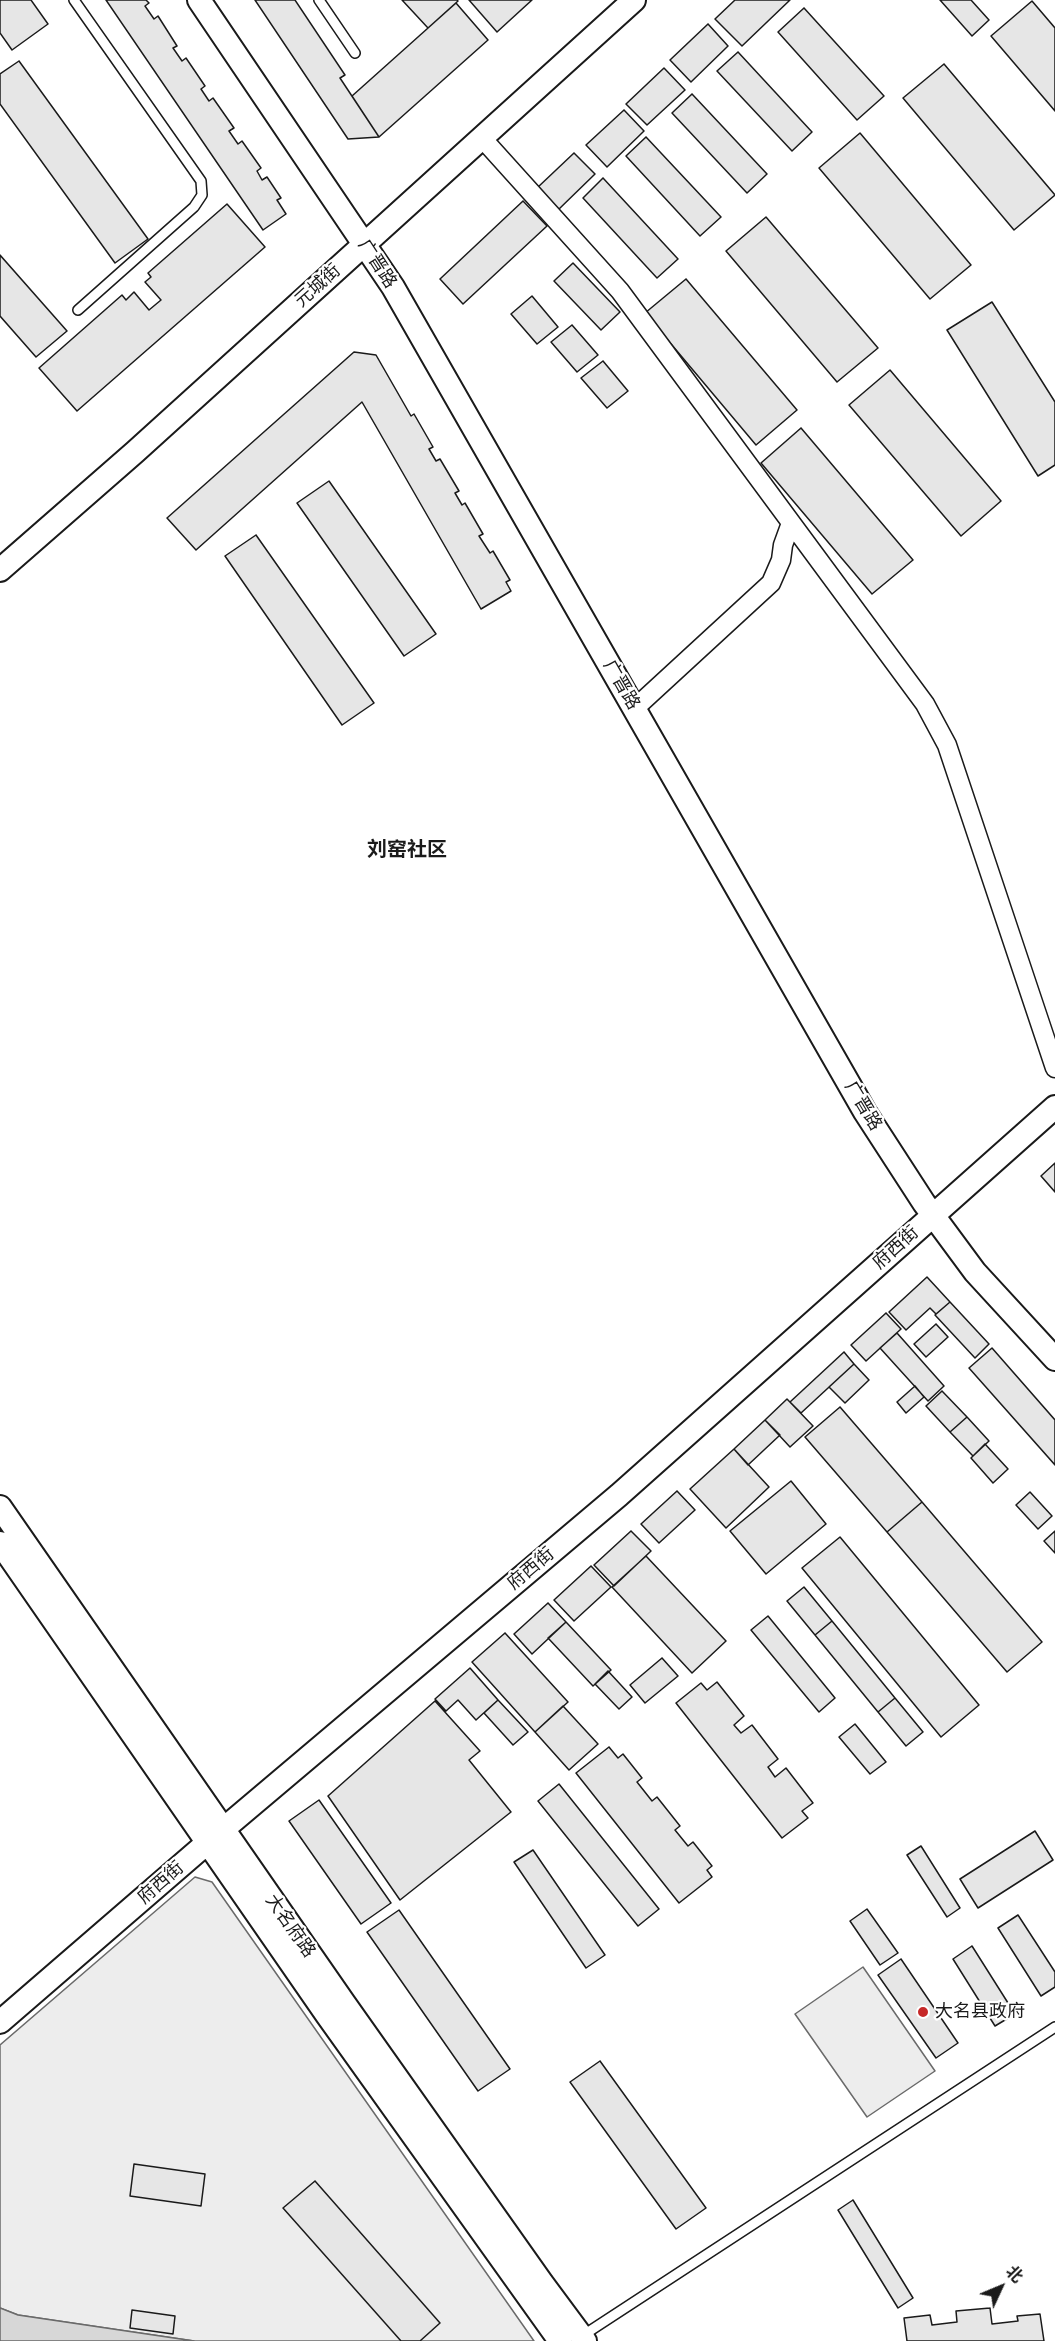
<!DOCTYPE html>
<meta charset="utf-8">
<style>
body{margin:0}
#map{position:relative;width:1055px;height:2341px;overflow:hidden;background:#fff;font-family:Bitter,"Noto Sans SC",serif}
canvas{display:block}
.north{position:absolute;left:971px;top:2257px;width:60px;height:60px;-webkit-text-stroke:4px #fff;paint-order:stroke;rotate:46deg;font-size:16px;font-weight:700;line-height:24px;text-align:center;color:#1a1a1a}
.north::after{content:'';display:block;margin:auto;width:21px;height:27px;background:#1a1a1a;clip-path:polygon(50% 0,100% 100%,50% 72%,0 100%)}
</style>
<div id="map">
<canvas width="1055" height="2341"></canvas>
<div class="north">北</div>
</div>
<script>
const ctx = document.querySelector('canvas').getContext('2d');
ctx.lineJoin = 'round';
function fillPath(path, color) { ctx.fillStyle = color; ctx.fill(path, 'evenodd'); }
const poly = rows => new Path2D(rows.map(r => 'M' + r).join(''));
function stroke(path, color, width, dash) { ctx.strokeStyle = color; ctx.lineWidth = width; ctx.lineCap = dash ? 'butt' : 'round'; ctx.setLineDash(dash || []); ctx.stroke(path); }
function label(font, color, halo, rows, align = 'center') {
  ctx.font = font + ' Bitter,"Noto Sans SC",serif'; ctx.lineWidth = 4.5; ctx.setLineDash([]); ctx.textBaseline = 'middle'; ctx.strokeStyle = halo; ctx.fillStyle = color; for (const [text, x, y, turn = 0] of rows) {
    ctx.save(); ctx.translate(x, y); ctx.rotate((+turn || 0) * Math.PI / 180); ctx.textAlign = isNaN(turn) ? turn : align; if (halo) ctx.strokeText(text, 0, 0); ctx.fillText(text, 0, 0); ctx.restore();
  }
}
const built = poly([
 [195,1877,212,1882,534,2341,194,2341,18,2315,0,2308,0,2045,195,1877],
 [863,1967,935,2071,867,2117,795,2014,863,1967]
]);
const water = poly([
 [0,2308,18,2315,194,2341,0,2341,0,2308]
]);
const building = poly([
 [0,0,31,0,48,24,12,50,0,33,0,0],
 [106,0,146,0,149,3,145,6,154,19,158,16,177,46,173,48,182,61,186,58,205,86,201,89,209,101,213,98,234,128,229,131,238,144,242,141,261,168,257,171,262,180,267,177,281,198,277,200,286,214,263,230,106,0],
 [255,0,295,0,345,75,340,78,379,137,348,139,255,0],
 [402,0,457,0,458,1,428,28,402,0],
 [469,0,532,0,497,32,469,0],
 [735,0,790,0,742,46,715,19,735,0],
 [940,0,971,0,989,20,972,36,940,0],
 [1032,1,1055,28,1055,111,991,36,1032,1],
 [456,3,488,40,379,137,352,96,456,3],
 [804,8,884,96,857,120,778,32,804,8],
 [708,24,728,46,691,82,670,60,708,24],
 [738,52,812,132,792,151,717,71,738,52],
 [19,61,148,239,115,263,0,104,0,74,19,61],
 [944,64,1055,195,1014,230,903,98,944,64],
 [664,68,685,90,647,125,626,104,664,68],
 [692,94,767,174,747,193,672,113,692,94],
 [624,110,644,131,607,167,586,145,624,110],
 [860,133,971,265,930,299,819,168,860,133],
 [646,137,721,217,700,236,626,156,646,137],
 [574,153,595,174,558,210,537,188,574,153],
 [603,178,678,259,657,278,583,198,603,178],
 [523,201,547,226,463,304,440,279,523,201],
 [227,204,265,247,77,411,39,368,122,295,126,300,134,292,149,310,161,300,145,282,151,277,148,273,227,204],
 [766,217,878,348,837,382,726,251,766,217],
 [0,255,67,331,36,357,0,316,0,255],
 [573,263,620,312,601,330,554,281,573,263],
 [686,279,797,410,756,445,645,313,686,279],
 [532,296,558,327,537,344,511,314,532,296],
 [992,302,1055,402,1055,465,1038,476,947,330,992,302],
 [572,325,598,355,577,372,551,342,572,325],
 [354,352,376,355,411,416,414,414,433,447,429,449,436,461,440,459,459,491,455,493,462,505,465,503,483,534,479,536,490,553,493,551,510,580,506,582,511,591,481,609,362,402,196,550,167,518,354,352],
 [603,361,628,391,607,408,581,378,603,361],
 [890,370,1001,501,961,536,849,405,890,370],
 [801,428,913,560,872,594,761,463,801,428],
 [329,481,436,634,404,656,297,503,329,481],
 [256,535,374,703,342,725,225,556,256,535],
 [1055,1163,1055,1192,1041,1176,1055,1163],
 [927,1277,950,1302,936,1314,930,1308,906,1330,889,1312,927,1277],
 [950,1302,989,1344,975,1358,935,1315,950,1302],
 [886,1313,901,1329,866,1361,851,1345,886,1313],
 [936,1324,948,1337,926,1357,914,1344,936,1324],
 [897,1333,944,1386,928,1401,880,1348,897,1333],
 [992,1348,1055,1420,1055,1465,969,1368,992,1348],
 [844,1352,854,1364,801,1413,790,1402,844,1352],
 [854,1364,869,1380,845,1403,829,1387,854,1364],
 [915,1386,924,1397,906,1413,897,1402,915,1386],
 [942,1391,967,1417,950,1432,926,1406,942,1391],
 [787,1399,813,1426,790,1447,765,1420,787,1399],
 [840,1407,922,1502,887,1532,805,1437,840,1407],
 [967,1417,989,1441,973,1456,950,1432,967,1417],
 [765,1420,780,1435,748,1465,734,1449,765,1420],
 [985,1444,1008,1469,993,1483,971,1458,985,1444],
 [734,1449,769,1487,726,1528,690,1489,734,1449],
 [791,1481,826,1524,766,1574,730,1531,791,1481],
 [677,1491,695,1510,659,1543,641,1524,677,1491],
 [1030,1492,1052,1516,1038,1529,1016,1505,1030,1492],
 [922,1502,1042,1642,1007,1672,887,1532,922,1502],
 [631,1531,651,1551,614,1586,594,1565,631,1531],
 [1055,1531,1055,1553,1044,1541,1055,1531],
 [840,1537,979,1705,941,1737,802,1568,840,1537],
 [646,1556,726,1641,692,1673,612,1587,646,1556],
 [591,1566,611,1587,574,1621,554,1600,591,1566],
 [804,1587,832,1621,815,1635,787,1601,804,1587],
 [548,1603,566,1622,532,1654,514,1634,548,1603],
 [768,1616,835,1698,819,1712,751,1630,768,1616],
 [832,1621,895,1698,878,1712,815,1635,832,1621],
 [566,1622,611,1670,593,1686,548,1638,566,1622],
 [505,1633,568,1702,535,1732,472,1662,505,1633],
 [662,1658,678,1676,645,1703,630,1685,662,1658],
 [470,1668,498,1700,476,1720,458,1700,446,1711,435,1699,470,1668],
 [608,1671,632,1697,619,1709,595,1684,608,1671],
 [717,1682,744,1716,734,1725,741,1733,752,1725,778,1759,768,1767,775,1777,786,1768,813,1803,802,1811,808,1818,782,1838,676,1703,701,1683,707,1690,717,1682],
 [895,1698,923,1732,906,1746,878,1712,895,1698],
 [498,1700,528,1732,513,1745,484,1713,498,1700],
 [435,1701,480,1751,469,1760,511,1812,400,1900,328,1796,435,1701],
 [563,1706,598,1744,569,1770,535,1732,563,1706],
 [855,1724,886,1762,870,1774,839,1737,855,1724],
 [609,1747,618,1758,623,1754,642,1778,637,1782,652,1801,657,1797,680,1826,675,1830,688,1846,693,1842,712,1866,707,1870,712,1877,679,1903,576,1773,609,1747],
 [559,1784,659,1909,638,1926,538,1801,559,1784],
 [319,1800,391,1903,361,1924,289,1821,319,1800],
 [1035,1831,1053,1860,978,1908,960,1879,1035,1831],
 [921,1846,960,1908,947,1917,907,1855,921,1846],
 [533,1850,605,1955,586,1968,514,1862,533,1850],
 [867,1909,898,1953,880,1965,850,1921,867,1909],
 [399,1910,510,2069,478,2091,367,1932,399,1910],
 [1018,1915,1055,1972,1055,1987,1041,1996,998,1928,1018,1915],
 [972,1946,1015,2014,995,2026,953,1959,972,1946],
 [901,1959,958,2043,936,2058,878,1975,901,1959],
 [600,2061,706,2208,676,2229,570,2082,600,2061],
 [134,2164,205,2174,201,2206,130,2196,134,2164],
 [315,2181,440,2323,420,2341,401,2341,283,2208,315,2181],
 [853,2200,913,2298,898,2308,838,2210,853,2200],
 [990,2308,992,2324,1018,2321,1017,2316,1040,2314,1044,2341,907,2341,904,2318,930,2315,932,2325,957,2322,956,2311,990,2308],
 [132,2310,175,2316,173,2334,130,2328,132,2310]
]);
const service = poly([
 [74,0,201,181,202,195,194,207,78,310],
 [319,0,355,53],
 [582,2336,1055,2027]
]);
const minor = poly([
 [482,138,620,291,925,704,947,745,1055,1068],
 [634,709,771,583,781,560,783,545,791,523]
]);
const tertiary = poly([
 [199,0,393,287,865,1112,924,1203,975,1272,1055,1359],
 [0,570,135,452,634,0],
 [0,1507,344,2003,542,2283,585,2341],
 [0,1543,327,2015,560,2341],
 [0,2022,207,1843,619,1495,1055,1107]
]);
const markers = [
 [923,2012,6,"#c62828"]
];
const streetNames = [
 ["广晋路",377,264,57],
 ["元城街",318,286,-42],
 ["广晋路",621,685,60],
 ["广晋路",863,1106,59],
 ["府西街",896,1248,-42],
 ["府西街",531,1569,-40],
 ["府西街",161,1883,-41],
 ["大名府路",290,1926,55]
];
const poiNames = [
 ["大名县政府",935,2012]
];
const neighbourhoodNames = [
 ["刘窑社区",407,850]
];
fillPath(built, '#ededed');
stroke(built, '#6a6a6a', 1.5);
fillPath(water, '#d7d7d7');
stroke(water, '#6a6a6a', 1.5);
fillPath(building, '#e6e6e6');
stroke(building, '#1a1a1a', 1.5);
stroke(service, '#1a1a1a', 12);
stroke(minor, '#1a1a1a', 21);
stroke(tertiary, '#1a1a1a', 26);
stroke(service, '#fff', 9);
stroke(minor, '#fff', 18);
stroke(tertiary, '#fff', 22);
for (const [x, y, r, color] of markers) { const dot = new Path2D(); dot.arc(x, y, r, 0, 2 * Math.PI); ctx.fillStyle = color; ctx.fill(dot); stroke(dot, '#fff', 2); }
label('18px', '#1a1a1a', '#fff', streetNames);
label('18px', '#1a1a1a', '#fff', poiNames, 'left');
label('bold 20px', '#1a1a1a', '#fff', neighbourhoodNames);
</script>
